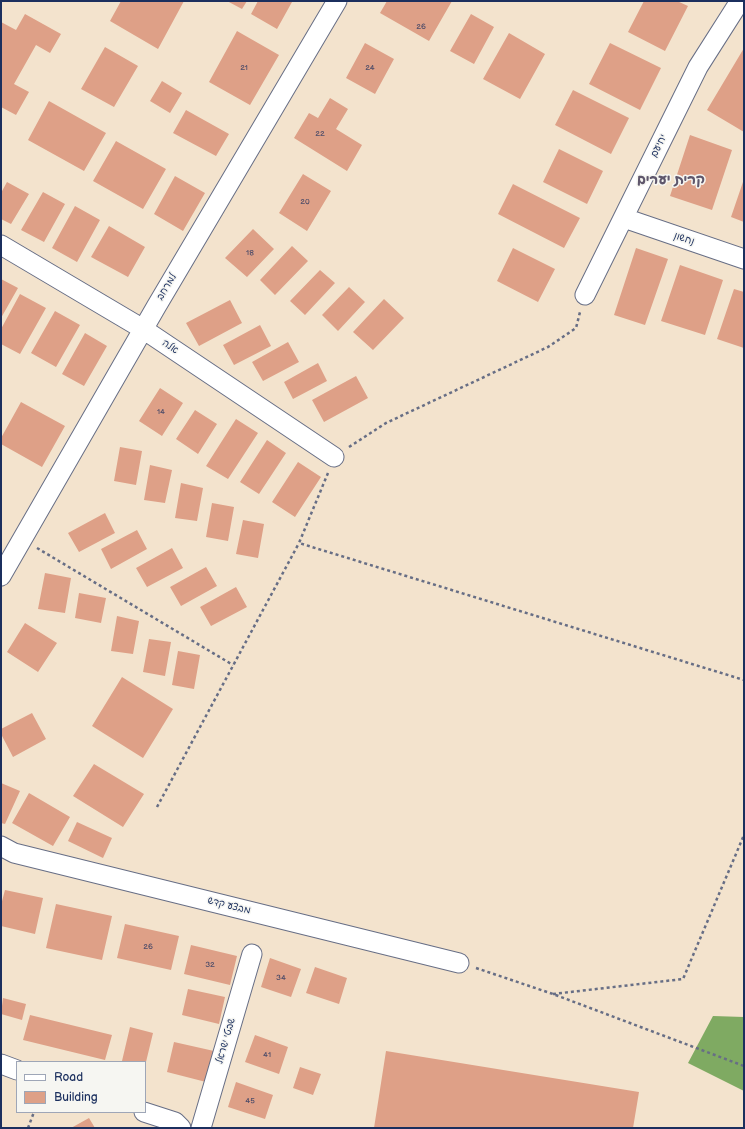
<!DOCTYPE html>
<meta charset="utf-8">
<style>
body{margin:0}
#map{position:relative;width:745px;height:1129px;overflow:hidden;background:#f3e3cd;font-family:"Balsamiq Sans",sans-serif}
canvas{display:block}
.frame{position:absolute;inset:0;border:2px solid #1b2f5e;pointer-events:none}
.legend{position:absolute;left:16px;top:1061px;width:130px;height:52px;box-sizing:border-box;background:#f6f6f2;border:1px solid #9ea6b7;margin:0;padding:5px 7px;list-style:none;font-size:12px;color:#1b2f5e}
.legend li{display:flex;align-items:center;gap:8px;height:20px}
.legend b{width:20px;border:1px solid #9ea6b7}
</style>
<div id="map">
<canvas width="745" height="1129"></canvas>
<div class="frame"></div>
<ul class="legend">
<li><b style="height:5px;background:#fff"></b>Road</li>
<li><b style="height:11px;background:#dea087"></b>Building</li>
</ul>
</div>
<script>
const ctx = document.querySelector('canvas').getContext('2d');
ctx.lineJoin = 'round';
function fillPath(path, color) { ctx.fillStyle = color; ctx.fill(path, 'evenodd'); }
const poly = rows => new Path2D(rows.map(r => 'M' + r).join(''));
function stroke(path, color, width, dash) { ctx.strokeStyle = color; ctx.lineWidth = width; ctx.lineCap = dash ? 'butt' : 'round'; ctx.setLineDash(dash || []); ctx.stroke(path); }
function label(font, color, halo, rows, align = 'center') {
  ctx.font = font + ' "Balsamiq Sans","Playpen Sans Hebrew",sans-serif'; ctx.lineWidth = 3; ctx.setLineDash([]); ctx.textBaseline = 'middle'; ctx.strokeStyle = halo; ctx.fillStyle = color; for (const [text, x, y, turn = 0] of rows) {
    ctx.save(); ctx.translate(x, y); ctx.rotate((+turn || 0) * Math.PI / 180); ctx.textAlign = isNaN(turn) ? turn : align; if (halo) ctx.strokeText(text, 0, 0); ctx.fillText(text, 0, 0); ctx.restore();
  }
}
const forest = poly([
 [713,1016,744,1017,744,1091,688,1063]
]);
const building = poly([
 [121,1,184,1,158,49,110,21],
 [227,1,247,1,242,9],
 [258,1,291,1,292,2,277,29,251,14],
 [387,1,452,1,429,41,380,13],
 [644,1,677,1,688,6,665,51,628,32],
 [25,14,61,34,50,53,36,45,14,84,29,92,16,115,1,107,1,22,16,30],
 [471,14,494,27,474,64,450,51],
 [237,31,279,55,250,105,209,82],
 [509,33,545,54,520,99,483,79],
 [365,43,394,59,375,94,346,78],
 [610,43,661,68,640,110,589,84],
 [105,47,138,66,114,107,81,89],
 [744,48,744,132,707,110],
 [162,81,182,93,170,113,150,101],
 [573,90,629,118,611,154,555,125],
 [330,98,348,109,336,129,362,145,347,171,294,138,309,113,318,118],
 [49,101,106,133,84,171,28,140],
 [186,110,229,134,216,156,173,133],
 [690,135,732,150,712,210,670,196],
 [116,141,166,169,143,209,93,181],
 [559,149,603,171,587,204,543,182],
 [303,174,331,191,307,231,279,213],
 [175,176,205,193,183,231,154,214],
 [744,179,744,222,731,217],
 [7,182,29,194,11,224,1,219,1,193],
 [513,184,580,218,564,248,498,214],
 [43,192,65,204,44,242,21,230],
 [75,206,100,220,77,262,52,248],
 [109,226,145,247,128,277,91,257],
 [253,229,274,249,247,277,225,258],
 [292,246,308,261,275,295,260,280],
 [513,248,555,269,538,302,497,281],
 [636,248,668,259,645,325,614,315],
 [680,265,723,280,705,335,661,321],
 [320,270,335,283,305,315,290,301],
 [1,279,18,288,1,318],
 [349,287,365,302,338,331,322,315],
 [734,289,744,292,744,348,717,339],
 [20,294,46,308,20,354,1,344,1,329],
 [384,299,404,318,373,350,353,332],
 [230,300,242,323,199,346,186,323],
 [55,311,80,325,56,367,31,353],
 [260,325,271,346,234,365,223,345],
 [85,333,107,346,84,386,62,374],
 [288,342,299,362,263,381,252,362],
 [318,363,327,381,293,399,284,382],
 [356,376,368,398,324,422,312,400],
 [160,388,183,403,162,436,139,421],
 [21,402,65,426,42,467,1,444,1,438],
 [195,410,217,424,198,454,176,439],
 [236,419,258,433,228,479,206,466],
 [267,440,286,453,259,494,240,482],
 [120,447,142,451,136,485,114,481],
 [298,462,321,477,295,517,272,502],
 [150,465,172,470,165,503,144,500],
 [181,483,203,488,197,521,175,518],
 [212,503,234,507,228,541,206,537],
 [105,513,115,533,79,552,68,533],
 [243,520,264,524,258,558,236,554],
 [137,530,147,549,111,569,101,549],
 [172,548,183,568,147,587,136,568],
 [206,567,217,586,181,606,170,587],
 [45,573,71,578,65,613,38,609],
 [236,587,247,607,211,626,200,607],
 [79,593,106,598,101,623,75,618],
 [117,616,139,621,133,654,111,651],
 [25,623,57,643,38,672,7,652],
 [149,639,171,642,165,676,143,672],
 [178,651,200,655,194,689,172,685],
 [122,677,173,709,143,758,92,726],
 [32,713,46,739,13,757,1,734,1,729],
 [94,764,144,794,123,827,73,796],
 [1,783,20,791,5,824,1,823],
 [29,793,70,817,53,846,12,823],
 [77,822,112,838,103,858,68,841],
 [5,890,43,898,35,934,1,926,1,905],
 [56,904,112,916,102,960,46,948],
 [125,924,179,936,171,970,117,958],
 [191,945,237,956,230,985,184,974],
 [270,958,301,969,291,997,261,987],
 [315,967,347,978,339,1004,306,993],
 [188,989,225,997,219,1024,182,1015],
 [3,998,26,1004,22,1020,1,1014],
 [30,1015,112,1035,105,1060,23,1040],
 [130,1027,153,1033,146,1062,122,1061],
 [255,1035,288,1047,279,1074,245,1062],
 [174,1042,214,1051,206,1082,167,1072],
 [386,1051,639,1092,633,1128,374,1128],
 [300,1067,321,1074,313,1095,293,1088],
 [236,1082,273,1095,265,1119,228,1107],
 [89,1118,95,1128,71,1128]
]);
const path = poly([
 [349,447,386,423,548,347,576,328,580,312],
 [328,473,299,543,744,680],
 [37,548,233,665],
 [157,807,299,543],
 [476,968,553,994,744,1066],
 [553,994,683,979,744,835],
 [28,1128,34,1112]
]);
const minor = poly([
 [624,218,744,259],
 [1,245,143,329,334,457],
 [585,295,698,67,740,1],
 [1,576,156,307,337,1],
 [1,846,14,853,459,963],
 [1,1064,17,1070],
 [144,1112,175,1122,181,1128],
 [201,1128,252,954]
]);
const numberNames = [
 ["26",421,27],
 ["21",244,68],
 ["24",370,68],
 ["22",320,134],
 ["20",305,202],
 ["18",250,253],
 ["14",161,412],
 ["26",148,947],
 ["32",210,965],
 ["34",281,978],
 ["41",267,1055],
 ["45",250,1101]
];
const streetNames = [
 ["יחיעם",659,146,-64],
 ["נחשון",684,239,19],
 ["למרחב",167,287,-59],
 ["אלה",170,347,34],
 ["מבצע קדש",229,906,14],
 ["שבטי ישראל",226,1041,-74]
];
const districtNames = [
 ["קרית יערים",671,180]
];
fillPath(forest, '#7faa62');
fillPath(building, '#dea087');
stroke(minor, '#676e85', 21);
stroke(path, '#676e85', 2.5, [3, 3]);
stroke(minor, '#fff', 19);
label('8px', '#4c4b68', null, numberNames);
label('10px', '#1b2f5e', '#f6f6f2', streetNames);
label('bold 14px', '#5f576c', '#f6f6f2', districtNames);
</script>
